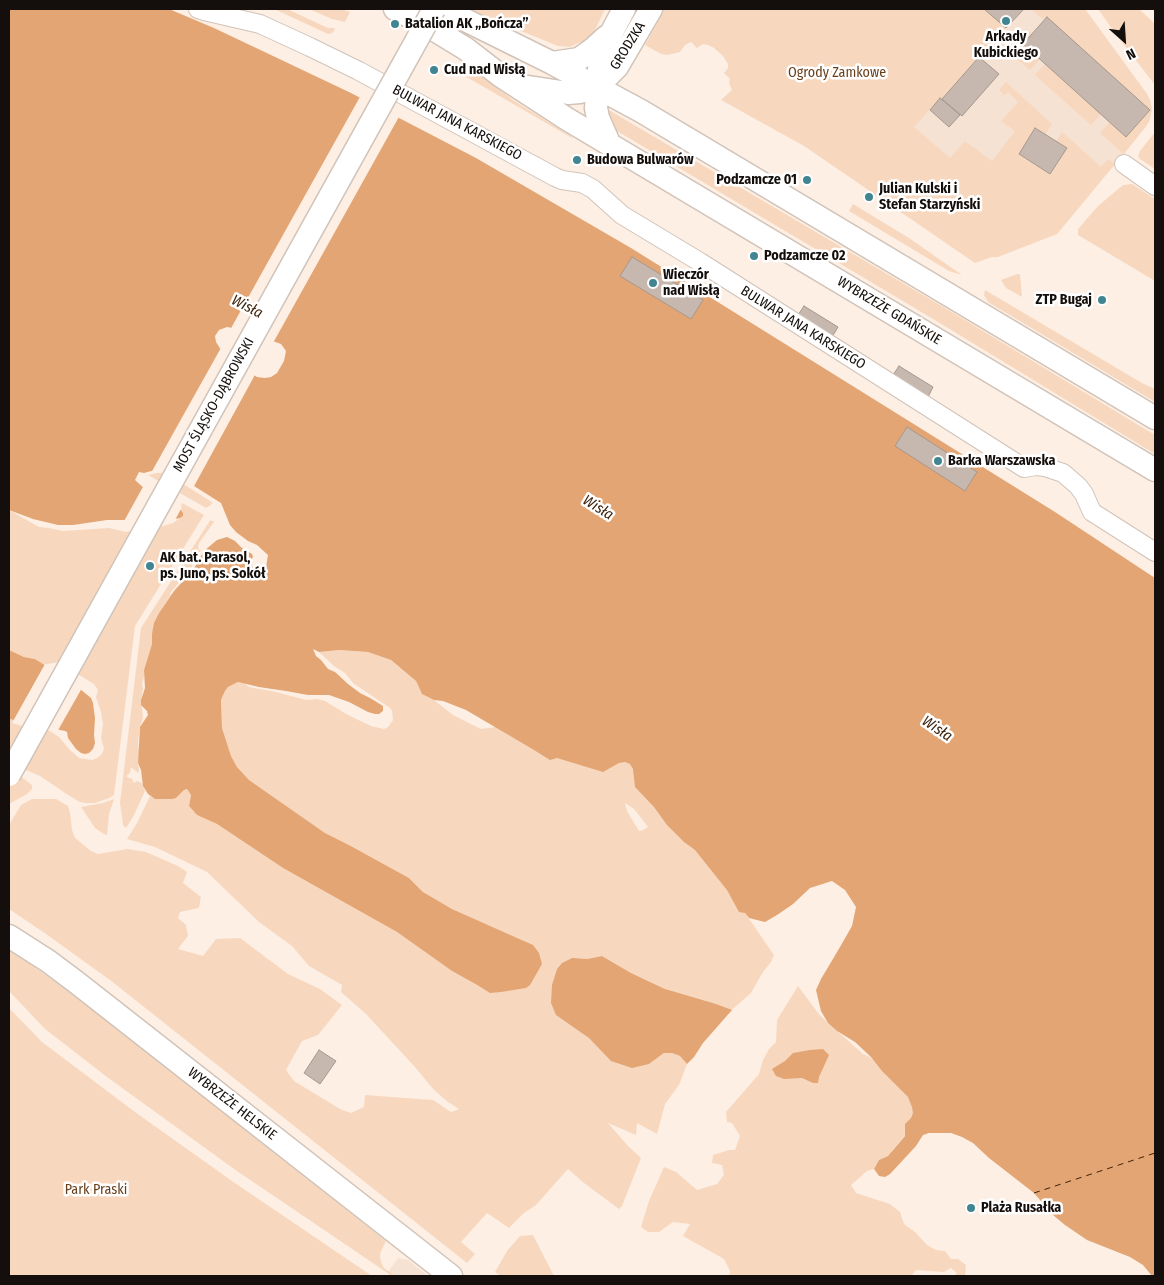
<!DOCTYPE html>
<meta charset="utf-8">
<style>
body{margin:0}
#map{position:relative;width:1164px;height:1285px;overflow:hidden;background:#fdefe4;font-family:"Fira Sans Condensed",sans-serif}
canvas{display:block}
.frame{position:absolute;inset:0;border:10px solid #140f0c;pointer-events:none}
.north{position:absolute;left:1099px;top:15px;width:50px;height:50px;-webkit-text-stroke:4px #fff;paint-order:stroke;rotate:154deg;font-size:14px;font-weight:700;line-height:20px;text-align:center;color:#140f0c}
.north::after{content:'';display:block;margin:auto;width:18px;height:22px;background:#140f0c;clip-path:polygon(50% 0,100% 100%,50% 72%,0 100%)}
</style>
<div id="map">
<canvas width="1164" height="1285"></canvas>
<div class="frame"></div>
<div class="north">N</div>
</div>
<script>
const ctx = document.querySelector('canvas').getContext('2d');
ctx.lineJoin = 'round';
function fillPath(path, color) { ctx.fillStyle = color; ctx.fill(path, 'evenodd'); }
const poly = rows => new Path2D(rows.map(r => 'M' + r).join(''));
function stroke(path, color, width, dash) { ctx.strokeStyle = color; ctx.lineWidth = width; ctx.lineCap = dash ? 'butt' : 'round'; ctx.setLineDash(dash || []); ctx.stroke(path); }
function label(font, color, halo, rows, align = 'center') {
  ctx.font = font + ' "Fira Sans Condensed",sans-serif'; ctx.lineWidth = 5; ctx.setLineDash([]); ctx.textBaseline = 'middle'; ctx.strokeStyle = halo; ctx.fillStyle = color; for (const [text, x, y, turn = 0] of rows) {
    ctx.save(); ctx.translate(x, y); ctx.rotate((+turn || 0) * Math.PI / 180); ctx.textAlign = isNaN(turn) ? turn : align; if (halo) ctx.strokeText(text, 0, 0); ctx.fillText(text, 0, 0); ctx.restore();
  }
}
const built = poly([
 [1024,9,1085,9,1147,94,1150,100,1152,109,1150,118,1146,127,1057,234,851,142,984,52,997,39],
 [398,1258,408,1260,428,1276,395,1276,388,1272]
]);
const green = poly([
 [274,9,287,9,328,28,335,28,334,31,332,33,328,34],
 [309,9,341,9,350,12,345,22,332,19],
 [467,9,605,9,594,32,588,39,582,43,580,42,570,47,558,46],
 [663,9,1024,9,979,57,942,99,940,98,914,127,950,158,965,141,992,161,1015,131,1001,121,1018,102,1008,92,1005,95,999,90,1006,82,1052,124,1045,135,1035,129,1019,155,1050,174,1066,148,1056,142,1062,132,1101,167,1108,159,1115,164,1057,234,998,257,992,257,975,263,804,146,721,100,732,90,729,83,730,79,724,73,728,68,728,64,723,56,714,48,708,45,703,44,697,48,691,42,685,45,680,52,667,55,661,54,645,45,660,18,659,16],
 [1031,9,1085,9,1147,94,1150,100,1152,109,1149,122,1124,154,1100,133,1110,122,1126,137,1150,110,1047,18,1044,20],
 [1098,9,1139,9,1155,24,1155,85,1118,37],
 [1026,29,1032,34,1023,44,1040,59,1030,70,1007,50],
 [463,62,513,100,572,137,572,138,458,72],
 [1045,64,1101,114,1091,125,1035,75],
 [602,106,945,308,1155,435,1155,454,933,319,617,131,611,125],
 [1155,132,1155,169,1140,159,1138,156,1140,151],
 [1132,184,1155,199,1155,281,1078,235,1078,229,1098,206,1123,185],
 [853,204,909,238,962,275,949,271,849,211],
 [1017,274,1020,274,1022,297,1006,288,1001,280],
 [985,290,1142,383,1155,389,1155,402,988,302,984,295],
 [161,472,167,474,204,497,213,503,211,504,211,505,206,508,148,475],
 [182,503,204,515,135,626,114,795,109,798,95,803,85,803,80,802,68,795,40,776,9,763,9,719,50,731,59,737,70,750,79,758,92,760,97,758,101,755,104,749,101,738,103,724,101,712,96,697,98,690,94,684,58,662,43,665,35,659,24,657,9,650,9,510,39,527,49,528,63,531,109,528,126,532,134,531,156,528,173,523,183,516,180,509],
 [211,519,211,521,214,521,214,522,199,543,198,547,199,550,201,550,191,568,171,592,170,596,159,613,152,634,152,644,144,670,144,677,142,684,143,689,141,700,143,718,140,727,138,742,139,754,138,763,139,771,138,773,131,767,130,773,127,775,127,777,132,779,134,783,137,781,142,783,145,791,133,817,126,828,123,825,120,803,141,628],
 [339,650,368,652,391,660,416,681,422,694,434,700,453,715,481,729,496,727,510,736,626,749,745,913,774,955,771,962,763,972,751,993,727,1014,665,989,631,973,602,956,587,959,649,1064,664,1053,672,1053,680,1056,687,1064,679,1085,665,1104,657,1134,637,1123,636,1135,608,1123,628,1146,641,1158,622,1206,619,1209,584,1183,568,1169,536,1205,524,1213,509,1228,487,1213,461,1242,475,1254,467,1263,110,980,46,934,9,909,9,825,21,805,32,799,56,799,68,806,70,813,72,830,75,838,91,851,98,854,127,849,146,852,178,866,187,872,183,883,201,897,199,908,180,912,178,918,186,925,188,936,178,949,203,956,216,939,240,938,288,974,320,989,342,1005,318,1035,302,1041,286,1070,294,1081,340,1109,351,1113,364,1107,365,1095,433,1100,451,1112,459,1109,448,1102,434,1090,414,1066,366,1014,341,992,342,985,309,966,292,946,259,922,207,872,155,847,127,839,137,823,150,796,155,799,176,798,184,790,187,789,191,795,189,806,197,815,217,824,283,868,397,932,452,971,489,992,520,982,524,941,452,909,423,892,409,878,349,845,325,833,249,780,237,767,231,756,222,728,221,700,225,691,228,687,238,682,244,683,249,687,276,692,306,700,317,699,325,701,346,714,371,726,384,729,388,727,393,720,392,711,390,708,353,683,345,673,334,666,319,652],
 [625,803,634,809,648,827,643,830,639,831,627,811],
 [9,771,20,776,32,785,32,789,27,794,9,804],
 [114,799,109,814,107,835,104,834,95,828,81,807,103,803],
 [9,949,82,1001,386,1241,381,1251,380,1256,381,1262,384,1268,395,1276,392,1276,234,1169,107,1077,45,1029,9,991],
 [798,986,818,1013,828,1023,863,1054,870,1057,912,1095,917,1103,905,1135,888,1156,879,1160,874,1169,867,1171,851,1185,856,1193,890,1204,900,1212,904,1224,915,1232,927,1245,936,1250,945,1251,951,1259,958,1259,966,1265,965,1276,954,1276,957,1273,951,1268,944,1272,916,1270,912,1275,909,1276,729,1276,730,1271,724,1259,683,1236,690,1224,673,1222,659,1232,648,1232,641,1227,649,1201,664,1167,676,1172,697,1190,717,1184,724,1175,722,1165,712,1163,713,1155,729,1150,735,1150,740,1136,732,1123,727,1122,726,1112,759,1074,763,1060,769,1049,776,1042,777,1020],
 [9,1008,42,1042,135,1112,232,1181,372,1276,9,1276],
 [533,1235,554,1276,501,1276,495,1272,507,1251,520,1236]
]);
const water = poly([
 [9,9,169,9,214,28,351,93,476,158,631,248,1055,512,1155,578,1155,1276,1152,1276,1143,1265,1130,1257,1087,1240,1065,1225,1053,1215,1034,1193,989,1158,973,1143,962,1137,951,1133,929,1133,923,1135,916,1146,890,1174,885,1177,879,1176,874,1169,879,1160,888,1156,905,1136,905,1124,911,1118,913,1113,912,1107,908,1097,882,1071,871,1057,855,1042,837,1031,828,1023,821,1011,816,990,821,979,840,947,852,926,856,907,845,890,832,881,810,888,793,904,777,915,765,922,749,918,745,913,739,912,727,890,695,850,684,842,667,825,654,807,635,787,633,769,630,764,625,762,619,763,603,772,557,758,550,760,534,750,466,710,443,701,434,700,422,694,416,681,391,660,368,652,339,650,319,652,313,649,316,656,321,660,328,669,335,672,348,684,360,693,370,698,383,706,383,711,379,714,375,714,368,712,349,702,329,695,308,695,286,691,259,687,238,682,228,687,225,691,221,700,222,728,231,756,237,767,249,780,325,833,349,845,409,878,423,892,452,909,533,945,539,953,542,964,530,985,526,988,501,992,490,993,477,985,452,971,397,932,283,868,217,824,197,815,189,806,191,795,187,789,184,790,176,798,172,799,155,799,148,794,143,786,141,770,138,763,140,727,148,715,147,711,141,705,141,700,145,688,144,670,152,644,152,634,154,623,159,613,174,591,193,570,204,551,217,540,227,537,235,541,242,548,252,554,253,557,251,560,252,566,254,569,257,571,266,567,268,555,257,545,248,541,236,532,230,525,221,503,186,481,166,470,155,470,144,473,139,472,135,480,145,489,180,509,183,513,183,516,180,518,170,520,107,520,73,525,58,525,33,519,9,510],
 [227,327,242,330,281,344,286,351,284,361,277,373,271,377,265,378,257,377,231,359,221,350,216,342,215,336,219,330],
 [9,650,24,657,35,659,74,684,91,698,93,703,95,718,94,735,95,743,93,749,89,753,85,754,81,753,76,749,68,738,67,732,65,731,9,719],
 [602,956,631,973,665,989,716,1004,732,1010,703,1043,694,1057,687,1064,680,1056,672,1053,664,1053,649,1064,632,1068,611,1061,589,1038,556,1015,551,1003,552,985,557,969,562,963,572,958,587,959],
 [823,1049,829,1055,819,1077,818,1083,813,1083,802,1078,784,1079,776,1076,772,1069,785,1061,793,1053,810,1050]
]);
const pier = poly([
 [361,95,400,115,273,343,241,332,230,330],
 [222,346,233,357,256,373,193,488,165,473,151,473],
 [144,485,182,507,174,522,123,523],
 [45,664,82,688,57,732,52,730,39,731,12,723]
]);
const ferry = poly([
 [1034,1193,1155,1153]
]);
const building = poly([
 [984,9,1024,9,1006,28,984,9],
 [1047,17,1150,110,1126,137,1023,44,1047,17],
 [979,57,999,74,962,116,942,99,979,57],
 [940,98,960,115,949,127,930,110,940,98],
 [1035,128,1067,148,1050,174,1019,154,1035,128],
 [632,257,703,300,691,319,620,276,632,257],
 [804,306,838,327,832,337,798,315,804,306],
 [899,366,933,387,928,397,893,375,899,366],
 [907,427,977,472,965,491,895,446,907,427],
 [319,1050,336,1061,320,1084,304,1073,319,1050]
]);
const minor = poly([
 [198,9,204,11,260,24,310,47,359,71,555,177,562,180,582,183,593,189,622,215,700,262,1024,468,1036,466,1045,467,1063,473,1078,486,1084,494,1092,512,1155,552],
 [1124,164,1155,186]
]);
const major = poly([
 [395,9,430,27,466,49,501,76,567,119,1155,470],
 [443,9,552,63,641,111,1155,418],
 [552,63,579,59,593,49,606,37],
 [522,86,568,93,580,92,597,87,617,67,651,9],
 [609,143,598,118,596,108,600,58,605,45,624,9],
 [9,936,48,961,76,982,451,1276]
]);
const tram = poly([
 [9,781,438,9]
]);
const majorBridge = poly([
 [9,775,434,9]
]);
const markers = [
 [1006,21,5,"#408591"],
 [395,24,5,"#408591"],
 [434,70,5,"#408591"],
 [577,160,5,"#408591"],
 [807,180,5,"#408591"],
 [869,197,5,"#408591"],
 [754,256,5,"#408591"],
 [653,283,5,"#408591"],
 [1102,300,5,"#408591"],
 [938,461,5,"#408591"],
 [150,566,5,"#408591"],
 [971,1208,5,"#408591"]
];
const poiNames = [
 ["Batalion AK „Bończa”",405,24],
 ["Arkady",1006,37,"center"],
 ["Kubickiego",1006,53,"center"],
 ["Cud nad Wisłą",444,70],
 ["Budowa Bulwarów",587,160],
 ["Podzamcze 01",797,180,"right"],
 ["Julian Kulski i",879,189],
 ["Stefan Starzyński",879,205],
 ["Podzamcze 02",764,256],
 ["Wieczór",663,275],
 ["nad Wisłą",663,291],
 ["ZTP Bugaj",1092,300,"right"],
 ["Barka Warszawska",948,461],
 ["AK bat. Parasol,",160,558],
 ["ps. Juno, ps. Sokół",160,574],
 ["Plaża Rusałka",981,1208]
];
const streetNames = [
 ["GRODZKA",628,46,-58],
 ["BULWAR JANA KARSKIEGO",457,123,28],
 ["WYBRZEŻE GDAŃSKIE",889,311,31],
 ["BULWAR JANA KARSKIEGO",803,328,32],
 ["MOST ŚLĄSKO-DĄBROWSKI",214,405,-61],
 ["WYBRZEŻE HELSKIE",232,1104,38]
];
const parkNames = [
 ["Ogrody Zamkowe",837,73],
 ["Park Praski",96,1190]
];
const waterNames = [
 ["Wisła",247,307,27],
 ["Wisła",598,508,32],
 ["Wisła",937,729,34]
];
fillPath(built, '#f6e2d2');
fillPath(green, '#f7d8bf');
fillPath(water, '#e3a573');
fillPath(pier, '#fdefe4');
stroke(ferry, '#3d230d', 1, [6, 5]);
fillPath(building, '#c6b8ae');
stroke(building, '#a6988e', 1);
stroke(minor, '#d1c3b8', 20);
stroke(major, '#d1c3b8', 25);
stroke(minor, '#fff', 18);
stroke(major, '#fff', 22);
stroke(tram, '#302a26', 1);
stroke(majorBridge, '#d1c3b8', 25, []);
stroke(majorBridge, '#fff', 22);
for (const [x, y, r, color] of markers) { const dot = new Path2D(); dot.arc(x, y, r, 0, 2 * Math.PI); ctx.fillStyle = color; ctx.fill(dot); stroke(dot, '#fff', 2); }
label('bold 14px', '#140f0c', '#fff', poiNames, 'left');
label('14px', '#140f0c', '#fff', streetNames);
label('14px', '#683f1a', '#fff', parkNames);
label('italic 15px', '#3d230d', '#fff', waterNames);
</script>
